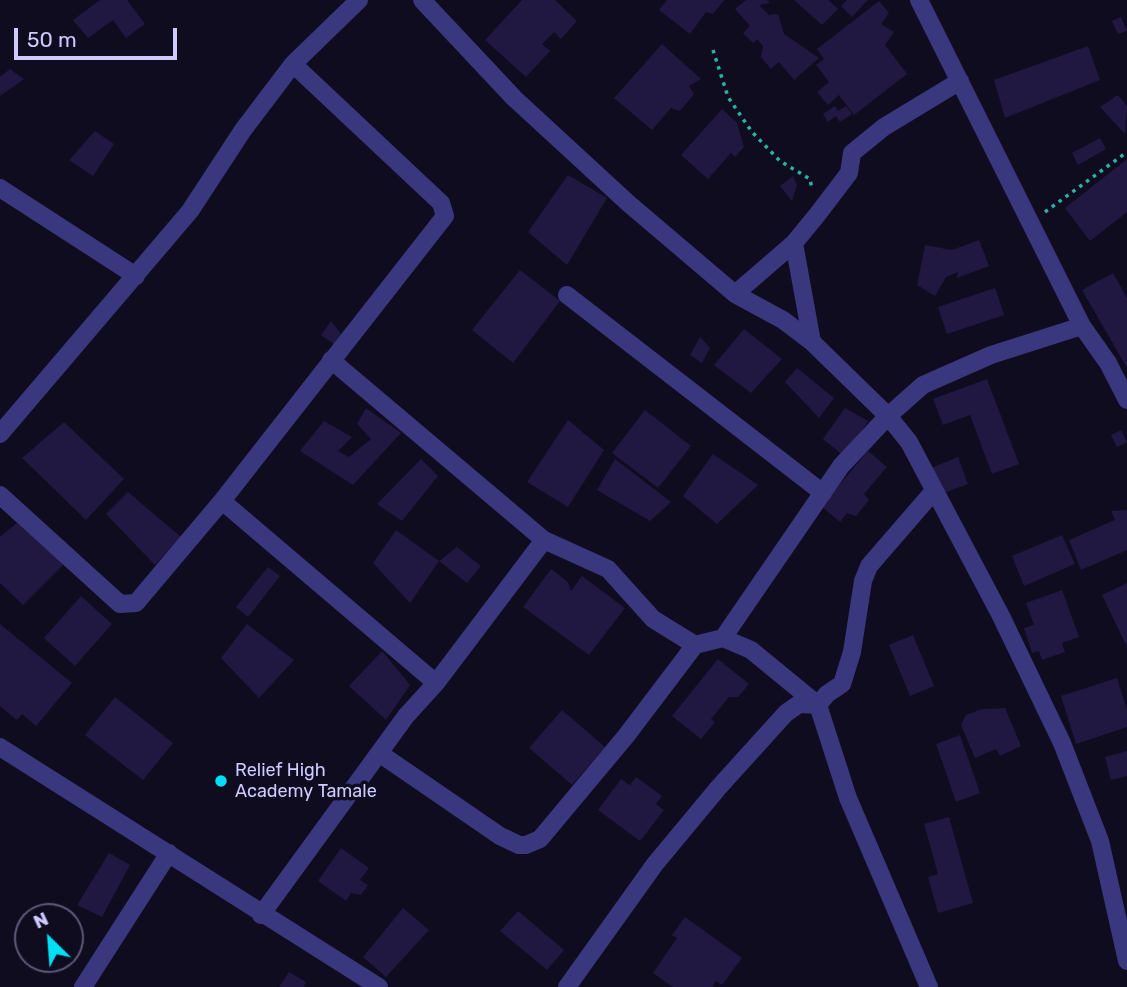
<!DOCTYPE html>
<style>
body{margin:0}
#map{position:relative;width:1127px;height:987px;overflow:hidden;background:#0f0c1f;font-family:Rubik,sans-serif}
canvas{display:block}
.north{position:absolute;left:14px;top:903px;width:70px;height:70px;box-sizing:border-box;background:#0f0c1f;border:2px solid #5c5879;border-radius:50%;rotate:335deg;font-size:19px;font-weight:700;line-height:28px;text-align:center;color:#cfcaff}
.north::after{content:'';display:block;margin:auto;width:24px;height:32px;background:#00dff5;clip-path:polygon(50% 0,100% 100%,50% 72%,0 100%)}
.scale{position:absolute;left:14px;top:28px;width:163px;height:32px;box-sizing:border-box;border:4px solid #cfcaff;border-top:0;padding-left:9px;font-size:21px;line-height:24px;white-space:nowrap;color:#cfcaff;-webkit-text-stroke:5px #0f0c1f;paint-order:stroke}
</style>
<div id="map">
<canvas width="1127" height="987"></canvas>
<div class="north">N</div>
<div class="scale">50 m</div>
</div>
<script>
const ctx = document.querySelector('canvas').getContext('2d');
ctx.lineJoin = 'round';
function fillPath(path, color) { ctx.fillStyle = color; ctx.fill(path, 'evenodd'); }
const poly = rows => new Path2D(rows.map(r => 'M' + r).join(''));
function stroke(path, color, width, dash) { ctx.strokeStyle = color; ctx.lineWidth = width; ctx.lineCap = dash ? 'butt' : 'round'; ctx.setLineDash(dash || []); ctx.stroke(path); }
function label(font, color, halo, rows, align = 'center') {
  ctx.font = font + ' Rubik,sans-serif'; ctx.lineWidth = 7; ctx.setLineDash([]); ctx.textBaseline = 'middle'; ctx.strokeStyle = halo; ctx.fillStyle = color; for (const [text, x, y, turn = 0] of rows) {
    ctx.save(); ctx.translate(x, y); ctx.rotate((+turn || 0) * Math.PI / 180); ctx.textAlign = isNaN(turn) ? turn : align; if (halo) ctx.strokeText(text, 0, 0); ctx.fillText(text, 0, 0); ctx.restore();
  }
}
const building = poly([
 [100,0,127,0,145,24,126,38,113,20,88,38,73,20],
 [522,0,555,0,577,21,561,39,554,32,542,44,550,51,526,77,485,40],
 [667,0,724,0,713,14,706,12,690,34,659,10],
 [746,0,767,0,770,3,759,5,769,15,778,14,784,34,819,58,794,80,779,62,771,69,761,57,763,46,757,39,753,43,743,33,750,26,735,9],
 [794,0,828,0,838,9,822,25],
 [847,0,868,0,852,17,841,6],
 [879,1,889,13,881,24,894,32,885,45,907,74,854,115,839,95,828,105,817,92,829,82,816,65,824,59,817,49],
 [1121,17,1127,31,1118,34,1112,21],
 [662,44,701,79,689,86,694,94,680,111,671,108,652,130,614,98],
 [1088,46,1100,80,1005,118,994,80],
 [10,69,24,79,0,96,0,77],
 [1118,95,1127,106,1125,134,1100,107],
 [835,106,838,111,846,106,852,114,840,122,836,116,828,122,823,114],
 [722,109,737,123,744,147,735,157,731,153,708,179,681,155],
 [95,131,114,144,93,176,69,160],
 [1100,138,1106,149,1078,165,1072,153],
 [1127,159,1127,212,1090,241,1065,208],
 [568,175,607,198,567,265,528,232],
 [793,176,797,185,792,201,780,186],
 [979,240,989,266,957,278,958,272,946,277,935,296,917,285,925,245,952,250],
 [520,270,560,301,513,363,472,330],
 [1113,273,1127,298,1127,368,1082,290],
 [995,288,1004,315,947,334,938,307],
 [331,321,341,334,334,344,321,335],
 [744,329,782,359,751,393,714,365],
 [700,337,710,348,702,363,690,355],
 [797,368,834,398,819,418,785,382],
 [987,379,1019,464,992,474,970,415,943,425,933,399],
 [366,408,401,433,353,485,300,451,324,421,352,437,338,451,349,457,371,439,357,424],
 [845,408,868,421,845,457,823,439],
 [645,410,691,446,658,488,612,453],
 [568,420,604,450,568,507,527,482],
 [64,422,124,479,86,520,22,458],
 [1121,430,1127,442,1117,447,1111,435],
 [868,451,887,467,864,494,869,500,856,516,847,513,840,522,821,506],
 [713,454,758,485,717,524,683,496],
 [958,457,968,484,939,495,929,469],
 [421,459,438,476,402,521,377,504],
 [615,459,671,502,650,521,597,490],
 [128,492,181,537,155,565,106,514],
 [1127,510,1127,550,1081,570,1069,540,1115,520,1111,511],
 [17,523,64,564,23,605,0,583,0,537],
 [396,530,439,561,410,603,373,563],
 [1062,535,1075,564,1024,586,1012,556],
 [457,547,481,566,467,583,439,561],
 [268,567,280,576,248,617,236,607],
 [551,569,568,582,571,591,582,576,625,608,589,655,523,607],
 [1127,583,1127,647,1102,595],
 [1062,590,1079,637,1062,643,1065,652,1042,660,1039,651,1032,653,1024,628,1034,625,1026,603],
 [81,596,112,624,75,666,44,638],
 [0,624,72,683,36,726,22,714,17,720,0,706],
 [247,624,294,660,259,698,221,658],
 [913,635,934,686,910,696,889,645],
 [382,651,410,685,386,720,349,686],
 [718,659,749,684,738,697,729,697,711,719,715,722,701,739,672,716],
 [1117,678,1127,710,1127,727,1076,744,1061,696],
 [115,697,173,743,143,780,85,735],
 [1005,708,1021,746,1000,756,996,749,975,758,961,725,966,715,982,709],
 [562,710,605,747,572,785,529,748],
 [960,735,980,793,956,802,936,744],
 [1127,751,1127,776,1111,780,1105,757],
 [636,777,662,796,656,804,664,810,640,841,598,810,621,779,630,785],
 [949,817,973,903,938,913,928,877,938,874,924,824],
 [341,848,369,868,360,880,368,885,361,895,351,893,346,901,318,881],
 [109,853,130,865,102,917,77,905],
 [403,908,429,930,386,977,363,957],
 [518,911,564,950,547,970,500,931],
 [685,917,742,958,722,985,716,981,712,987,673,987,653,973,677,938,672,935],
 [289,972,306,982,304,987,279,987]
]);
const path = poly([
 [713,50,728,97,752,132,780,161,810,179,812,189],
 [1045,212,1127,152]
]);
const street = poly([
 [422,0,514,98,628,203,735,294,783,320,812,342,888,416,841,466,723,638],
 [919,0,1082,326,1108,363,1127,400],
 [0,188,136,276],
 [794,243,812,342],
 [735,294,794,243,817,215,849,173,852,153,884,127,960,81],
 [567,295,823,493],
 [1082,326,991,355,923,385,888,416,909,442,1001,616,1062,743,1100,841,1127,961],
 [331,360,544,540,608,569,653,619,695,645],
 [0,434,190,211,243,130,293,64,359,0],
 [0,495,120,604,136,603,222,501,445,216,441,203,293,64],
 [222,501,436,683],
 [818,705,827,694,842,684,852,652,863,581,869,566,933,492],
 [0,747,379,987],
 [379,753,500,836,519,845,526,845,540,839,626,736,695,645,723,638,751,650,818,705,848,798,929,987],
 [261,915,406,716,436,683,544,540],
 [83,987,169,853],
 [567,987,655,864,719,787,786,713,799,704,818,705]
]);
const markers = [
 [221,781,7,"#00dff5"]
];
const poiNames = [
 ["Relief High",235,771],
 ["Academy Tamale",235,792]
];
fillPath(building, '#201840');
stroke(path, '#2db0a6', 3.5, [3.5, 5]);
stroke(street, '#39377e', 18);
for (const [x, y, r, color] of markers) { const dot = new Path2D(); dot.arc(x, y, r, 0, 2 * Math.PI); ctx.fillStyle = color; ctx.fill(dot); stroke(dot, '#0f0c1f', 2.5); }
label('18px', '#cfcaff', '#0f0c1f', poiNames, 'left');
</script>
